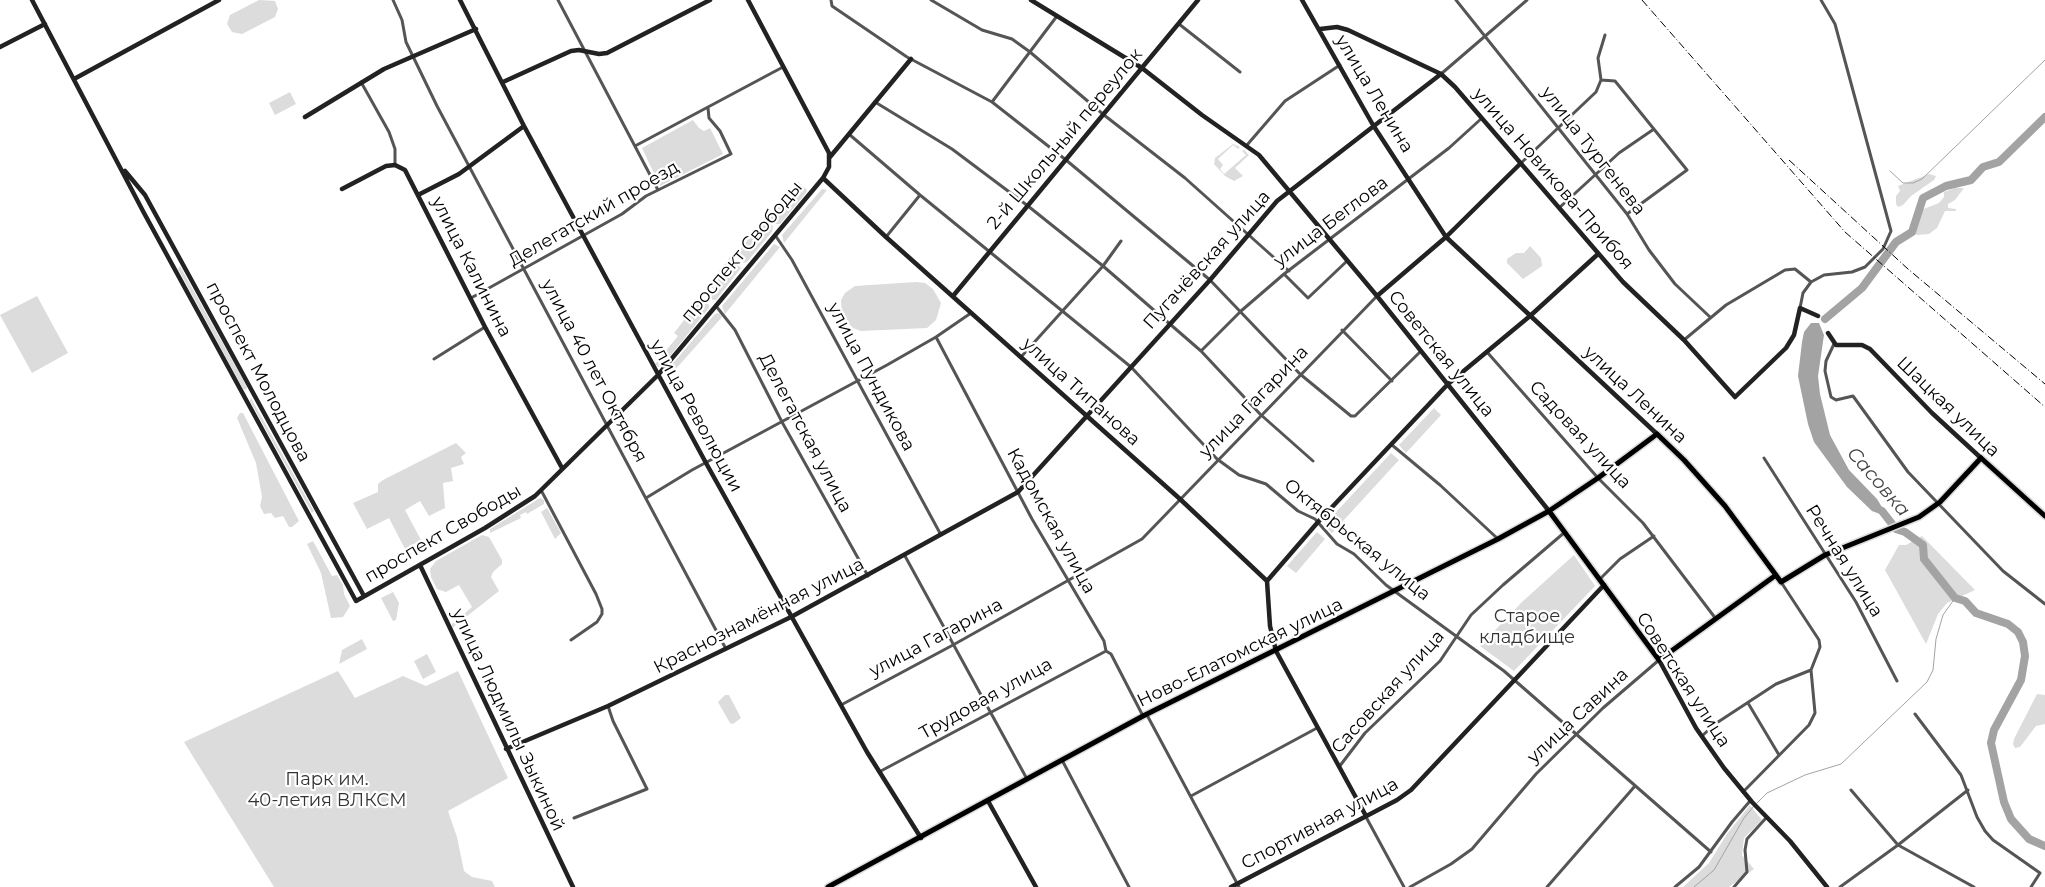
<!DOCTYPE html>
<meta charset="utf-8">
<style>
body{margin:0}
canvas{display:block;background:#fff}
</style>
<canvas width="2045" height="887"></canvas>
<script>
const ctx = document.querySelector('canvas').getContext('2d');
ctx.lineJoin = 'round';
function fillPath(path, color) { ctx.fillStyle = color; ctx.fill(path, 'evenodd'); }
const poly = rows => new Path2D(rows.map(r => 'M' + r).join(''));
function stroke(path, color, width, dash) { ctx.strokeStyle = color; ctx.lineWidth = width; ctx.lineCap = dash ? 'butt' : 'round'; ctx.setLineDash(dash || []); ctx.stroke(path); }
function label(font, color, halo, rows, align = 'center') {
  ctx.font = font + ' Montserrat,sans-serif'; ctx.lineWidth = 4.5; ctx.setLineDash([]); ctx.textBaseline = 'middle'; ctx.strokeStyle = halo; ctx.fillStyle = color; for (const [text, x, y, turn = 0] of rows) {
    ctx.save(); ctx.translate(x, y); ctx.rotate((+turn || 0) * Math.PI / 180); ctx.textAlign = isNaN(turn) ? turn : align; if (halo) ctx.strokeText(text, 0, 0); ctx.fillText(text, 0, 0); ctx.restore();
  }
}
const green = poly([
 [259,0,275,1,278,9,275,17,242,34,232,32,227,24,230,15],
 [290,92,296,104,275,115,269,103],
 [693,120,699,128,704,131,710,128,723,154,660,186,642,148],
 [1233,144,1240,147,1238,149,1233,145,1218,159,1223,165,1220,169,1224,174,1246,155,1242,151,1244,150,1249,155,1235,168,1243,176,1234,181,1225,176,1214,164,1215,158],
 [1929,174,1936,176,1934,180,1911,196,1903,205,1898,207,1896,204,1896,196,1900,191,1898,186],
 [798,182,807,190,806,193,780,224,776,224,769,218],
 [1955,188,1964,188,1955,200,1948,204,1948,208,1956,209,1956,211,1945,211,1937,228,1929,234,1917,235,1911,233,1911,229,1921,210,1939,203,1944,197,1944,192],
 [822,189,827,190,784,243,782,235],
 [764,220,773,226,772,232,747,262,743,263,745,258,738,252],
 [774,244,780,247,725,314,722,306],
 [1530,246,1541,258,1542,266,1523,279,1507,263,1507,259,1516,253,1524,253],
 [730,257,741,268,716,300,713,300,709,298,715,290,709,285],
 [180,266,247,387,246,390,243,389,178,269],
 [916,282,925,283,933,289,941,303,936,320,927,328,861,331,853,328,842,316,841,300,845,293,855,286],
 [37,296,68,353,32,373,0,315],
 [701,298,709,305,709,308,662,366,658,367,655,364,678,336,674,333],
 [715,314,719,313,722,317,666,380,669,368],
 [251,398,314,511,312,513,250,401],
 [1434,408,1441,415,1406,453,1399,445],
 [240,413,243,413,299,521,292,527,289,527,283,516,275,518,271,513,264,514,260,506,262,497,256,463,237,418],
 [456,443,466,453,461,457,464,464,451,468,453,481,443,483,445,508,429,516,420,501,405,510,421,540,405,549,389,518,367,529,353,503,378,492,378,484,383,480],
 [1391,453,1399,460,1332,533,1324,525],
 [540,498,544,500,544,504,527,514,526,512,520,515,521,518,490,533,490,529],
 [547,508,561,533,555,539,541,512],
 [1317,532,1325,539,1296,573,1287,566],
 [482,535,489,537,502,560,502,564,493,572,491,577,499,591,452,628,452,624,472,607,459,585,446,592,437,589,431,577,430,569,436,561],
 [1922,536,1975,590,1947,603,1938,614,1926,644,1885,570,1899,545,1906,545],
 [313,541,332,576,337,575,343,585,344,594,350,606,343,617,331,618,321,573,307,544],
 [1574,555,1595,586,1514,671,1480,646,1522,602],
 [393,592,399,603,396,620,393,621,381,598],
 [362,639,367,649,339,664,342,650],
 [427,654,436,672,423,679,414,661],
 [338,671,355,698,403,676,426,686,458,671,508,778,448,811,457,837,464,871,472,877,492,881,495,887,274,887,184,742],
 [2037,694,2045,695,2045,724,2036,726,2020,747,2015,748,2013,744,2014,739],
 [725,695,729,695,741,718,733,724,730,723,718,702],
 [1750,805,1762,820,1744,838,1742,855,1754,869,1729,887,1683,887,1709,863,1727,834]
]);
const water = poly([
 [1811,323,1819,323,1824,335,1818,376,1820,394,1830,435,1849,470,1877,499,1888,517,1872,511,1847,487,1814,442,1808,424,1798,376,1802,342,1804,332]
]);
const stream = poly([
 [1890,171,1903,183,1913,183,1922,179,2045,60],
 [1757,803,1767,793,1805,775,1841,764,1927,682,1933,670,1936,639,1943,615,1955,598],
 [1694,887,1714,870,1744,818,1754,806]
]);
const river = poly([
 [1825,319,1862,288,1896,242,1912,232,1923,198,1946,186,1971,180,1983,167,1999,162,2045,117],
 [1882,511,1896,529,1905,532,1923,545,1924,559,1955,598,1965,601,1976,613,2008,624,2018,632,2023,642,2025,656,2021,680,1994,730,1991,743,2004,802,2011,819,2029,839,2045,846]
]);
const street = poly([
 [393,0,402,20,406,42,437,106,726,649],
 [558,0,658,190],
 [831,0,832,6,907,57,992,102,1066,160,1210,280,1300,374,1351,416,1355,416,1421,351],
 [931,0,982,30,1012,39,1030,52,1104,115,1185,178,1289,271],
 [1456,0,1627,214,1649,250,1675,284,1710,317],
 [1179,24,1240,72],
 [1441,74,1527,0],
 [1601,80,1615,81,1687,170,1627,214],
 [361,82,389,132,395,149,395,165],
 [875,102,952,149,1028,206,1103,266,1201,351,1260,414,1313,461],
 [992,102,1057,16],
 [850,135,920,195,1131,367,1217,459,1239,475,1266,484,1298,511,1315,519,1337,544,1354,554,1386,585,1504,671,1711,852],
 [1247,145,1285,101,1340,65],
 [635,146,783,67],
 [1520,164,1596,92,1601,80,1598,58,1605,35],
 [1559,208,1619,153,1654,129],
 [775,235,792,260,941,535],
 [886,237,920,195],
 [1284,274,1308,298,1347,261],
 [471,298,622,214,646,196,731,154,720,131,709,118,708,108],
 [716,306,735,330,782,422,868,576],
 [1800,308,1803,293,1811,282,1824,275,1852,272,1865,267,1883,249,1891,231,1835,24,1821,0],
 [1342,330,1392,381],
 [936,337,1032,519,1104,641,1106,651,1111,654,1143,716],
 [1684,340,1726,305,1785,270,1795,269,1811,282],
 [1834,344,1826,361,1825,371,1831,397,1836,400,1853,396,1908,472,2003,571,2045,604],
 [1201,351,1241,311,1284,274,1449,148,1482,118],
 [1487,352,1598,478,1643,523,1716,619],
 [1021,357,1103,266,1121,241],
 [434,359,485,327],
 [1392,445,1440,485,1498,539],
 [1764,458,1856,602,1897,681],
 [541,490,596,594,602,609,602,614,597,622,571,640],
 [646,498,692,470,887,365,936,337,971,313],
 [905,556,1027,779],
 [1600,579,1620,559,1654,536],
 [1748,703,1779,755],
 [841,705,953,645,1142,539,1377,296],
 [1915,714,1961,775,1977,817,1985,831,1993,840,2040,873,2031,887],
 [1147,715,1239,887],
 [1702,736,1715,724,1776,684,1811,670],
 [1062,760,1129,887],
 [1339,767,1365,733,1440,661,1471,615,1503,585,1565,532],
 [879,772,1106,651],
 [1851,790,1898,845,1974,887],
 [1743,792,1809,725,1815,713,1811,670,1820,647,1819,640,1781,582],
 [1191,796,1317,728],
 [1366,817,1404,887],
 [574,818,647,789,613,721,608,706],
 [1410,887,1451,864,1472,849,1536,774,1603,708,1659,660],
 [1547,887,1635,786],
 [1675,887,1699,867,1732,822,1750,801],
 [1734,887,1747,872,1745,850,1747,839,1766,818],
 [1840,887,1898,845,1968,790]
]);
const secondary = poly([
 [32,0,144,213,356,601,485,528,535,496,658,375,823,178,829,167,829,153,748,0],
 [460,0,524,126,706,463,867,752,921,838],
 [1031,0,1142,68,1202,115,1259,155,1377,296,1549,511],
 [1302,0,1373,125,1446,237,1657,434],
 [1320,29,1337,27,1348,30,1441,74,1455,87,1623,282,1684,340,1735,397,1786,348,1794,335,1800,308,1818,316],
 [0,47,45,24],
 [74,79,219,0],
 [503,82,571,51,579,50,599,54,607,53,710,0],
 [305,117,384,69,476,29],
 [830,157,911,59],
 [125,171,145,195,364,596],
 [823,178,886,237,1180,499,1267,581,1270,626,1276,651,1366,816],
 [342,189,386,166,395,165,405,170,485,327,562,468],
 [418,195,459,174,524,126],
 [953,296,1198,0],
 [1377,296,1446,237,1520,164],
 [1828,333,1836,345,1862,345,1870,349,1932,413,1981,458],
 [420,565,573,887],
 [1267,581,1318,522,1448,384,1530,316,1598,254],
 [1659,660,1696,728,1724,768,1752,802,1790,841,1827,887],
 [506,749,608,706,791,617,1018,492,1210,280,1277,201,1441,74],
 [988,801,1036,887],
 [1231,887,1397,800,1411,790,1604,585]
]);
const primary = poly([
 [1549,511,1659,660,1776,575],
 [828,887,1143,716,1498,539,1549,511,1598,478,1657,434,1684,460,1725,506,1781,582,1825,555,1919,517,1940,502,1981,458,2045,516]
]);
const rail = poly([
 [1642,0,1845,232,2045,407],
 [1789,160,1908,269,2045,384]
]);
const streetNames = [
 ["улица Ленина",1374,94,59],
 ["2-й Школьный переулок",1065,139,-50],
 ["улица Тургенева",1593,151,52],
 ["улица Новикова-Прибоя",1553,179,49],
 ["Делегатский проезд",594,214,-30],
 ["улица Беглова",1331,222,-37],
 ["проспект Свободы",742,252,-50],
 ["Пугачёвская улица",1207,260,-48],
 ["улица Калинина",471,267,63],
 ["Советская улица",1441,354,51],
 ["улица 40 лет Октября",594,371,62],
 ["проспект Молодцова",258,372,62],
 ["улица Пундикова",871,377,62],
 ["улица Типанова",1081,392,42],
 ["улица Ленина",1635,395,43],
 ["улица Гагарина",1254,402,-46],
 ["Шацкая улица",1948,407,44],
 ["улица Революции",696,416,61],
 ["Делегатская улица",805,433,62],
 ["Садовая улица",1580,435,47],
 ["Кадомская улица",1051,521,61],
 ["проспект Свободы",443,534,-30],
 ["Октябрьская улица",1357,540,39],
 ["Речная улица",1844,561,58],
 ["Краснознамённая улица",759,616,-27],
 ["улица Гагарина",936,638,-28],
 ["Ново-Елатомская улица",1240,653,-26],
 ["Советская улица",1683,680,57],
 ["Сасовская улица",1388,692,-48],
 ["Трудовая улица",986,699,-29],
 ["улица Савина",1578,716,-43],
 ["улица Людмилы Зыкиной",508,720,65],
 ["Спортивная улица",1320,824,-28]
];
const parkNames = [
 ["Старое",1527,617],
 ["кладбище",1527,638],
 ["Парк им.",327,780],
 ["40-летия ВЛКСМ",327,801]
];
const waterNames = [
 ["Сасовка",1878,482,49]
];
fillPath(green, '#dcdcdc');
fillPath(water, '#a3a3a3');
stroke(stream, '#a3a3a3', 1);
stroke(river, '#a3a3a3', 8);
stroke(primary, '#dbdbdb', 8);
stroke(street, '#555', 3);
stroke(secondary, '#222', 4.5);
stroke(primary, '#000', 5);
stroke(rail, '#000', 1, [8, 2.5, 1, 2.5]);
label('18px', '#000', '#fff', streetNames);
label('18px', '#333', '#fff', parkNames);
label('italic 19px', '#444', '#fff', waterNames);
</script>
